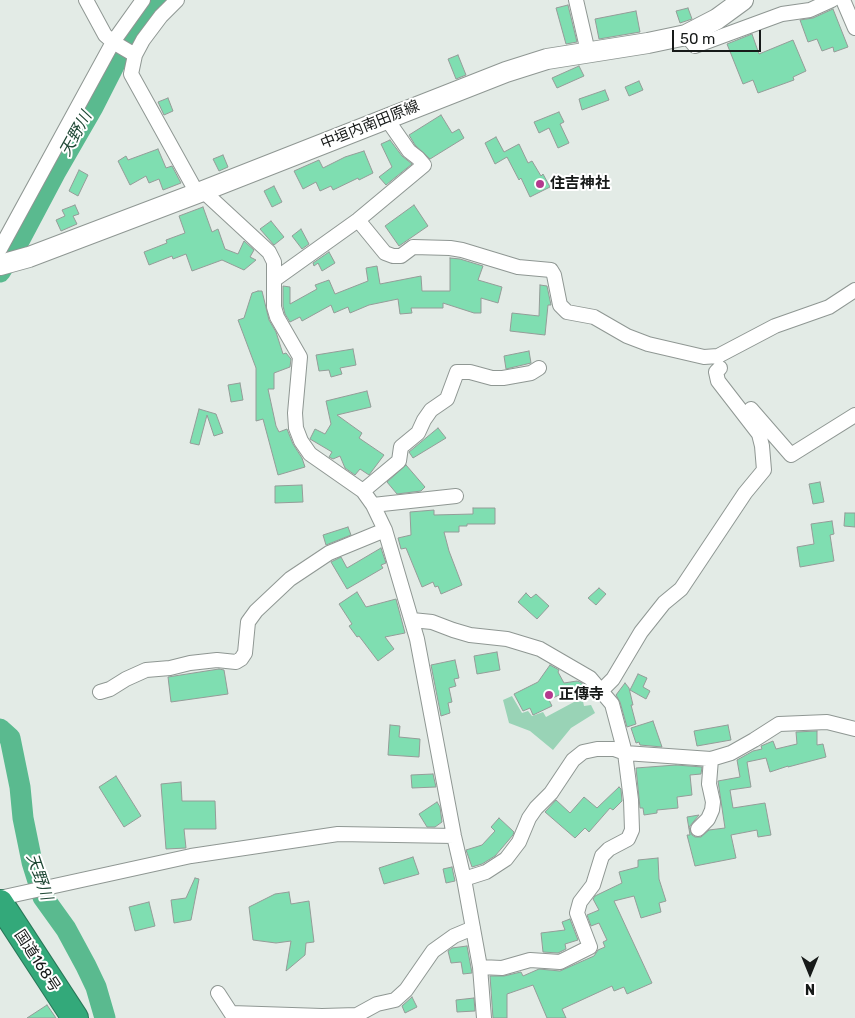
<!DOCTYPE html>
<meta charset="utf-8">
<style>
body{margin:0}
#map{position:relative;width:855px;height:1018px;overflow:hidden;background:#e3ebe6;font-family:Rubik,sans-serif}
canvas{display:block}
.north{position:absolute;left:785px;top:948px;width:50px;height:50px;-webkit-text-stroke:4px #fff;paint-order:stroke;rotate:180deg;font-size:14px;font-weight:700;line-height:20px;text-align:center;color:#171a19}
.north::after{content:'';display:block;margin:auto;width:18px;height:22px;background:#171a19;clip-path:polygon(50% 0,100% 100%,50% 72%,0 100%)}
.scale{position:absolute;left:672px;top:30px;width:89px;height:22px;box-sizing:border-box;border:2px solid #171a19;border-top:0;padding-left:6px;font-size:15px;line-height:18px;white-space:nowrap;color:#171a19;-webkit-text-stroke:4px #fff;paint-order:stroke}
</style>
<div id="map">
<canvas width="855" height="1018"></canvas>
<div class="north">N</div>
<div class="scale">50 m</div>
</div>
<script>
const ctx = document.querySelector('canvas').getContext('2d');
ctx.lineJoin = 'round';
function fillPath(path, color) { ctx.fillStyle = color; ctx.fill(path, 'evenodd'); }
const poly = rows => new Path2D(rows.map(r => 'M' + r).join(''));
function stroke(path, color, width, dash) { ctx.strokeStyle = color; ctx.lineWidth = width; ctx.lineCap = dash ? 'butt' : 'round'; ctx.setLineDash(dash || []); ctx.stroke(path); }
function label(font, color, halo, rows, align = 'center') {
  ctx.font = font + ' Rubik,"Noto Sans JP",sans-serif'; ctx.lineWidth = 4; ctx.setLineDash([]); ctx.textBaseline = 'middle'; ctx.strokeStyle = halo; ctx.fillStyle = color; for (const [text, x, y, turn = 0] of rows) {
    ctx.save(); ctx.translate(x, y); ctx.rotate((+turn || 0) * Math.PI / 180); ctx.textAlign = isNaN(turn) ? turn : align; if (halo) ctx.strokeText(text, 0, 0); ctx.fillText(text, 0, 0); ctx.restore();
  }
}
const green = poly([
 [512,696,522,713,528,711,532,716,543,712,546,717,574,702,583,701,584,706,591,705,595,713,571,728,553,750,530,731,509,723,503,700]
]);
const river = poly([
 [0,272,19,241,55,173,93,107,126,42,141,19,157,0],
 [0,729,10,738,20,787,23,818,32,862,43,897,66,929,86,966,96,987,105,1018]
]);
const building = poly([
 [568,5,577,42,566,44,556,8,568,5],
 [688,8,692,19,680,23,676,11,688,8],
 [833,9,848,47,834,52,833,47,822,51,817,39,808,42,800,20,813,18,833,9],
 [636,11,640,32,599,39,595,19,636,11],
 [752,34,759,54,793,40,806,71,793,77,794,80,758,93,753,80,743,84,727,44,752,34],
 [458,55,466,75,456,79,448,59,458,55],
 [579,66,584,76,557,88,552,78,579,66],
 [639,81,643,90,629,96,625,87,639,81],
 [605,90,609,100,582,110,579,99,605,90],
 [168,98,173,111,164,115,158,102,168,98],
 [559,112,564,122,560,124,569,143,558,148,549,128,539,133,534,122,559,112],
 [441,115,452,133,459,129,464,138,430,159,415,145,409,135,441,115],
 [496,137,504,152,519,144,528,163,532,161,541,176,543,174,550,187,530,197,521,178,519,180,507,157,495,164,485,143,496,137],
 [390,140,402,156,412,164,386,185,379,177,392,167,381,144,390,140],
 [158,149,166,168,172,166,181,183,163,190,159,179,149,183,146,176,130,185,118,161,126,156,128,160,158,149],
 [364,151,373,173,359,180,358,178,333,190,331,186,320,191,316,182,303,189,294,171,319,160,323,168,345,157,364,151],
 [223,155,228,167,219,171,213,159,223,155],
 [79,170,88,175,78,196,69,191,79,170],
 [274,186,282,202,272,207,264,191,274,186],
 [75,205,79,214,73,216,77,224,61,231,56,220,65,216,62,210,75,205],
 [414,205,428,226,399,246,385,226,414,205],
 [203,207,212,232,218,229,225,249,238,254,244,241,254,250,250,257,256,260,244,270,222,260,192,271,186,254,173,259,172,256,149,265,144,252,167,243,166,240,185,233,179,216,203,207],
 [271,221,284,237,274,245,260,229,271,221],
 [301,229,309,244,302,249,292,236,301,229],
 [329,252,335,263,322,271,318,263,314,266,313,263,329,252],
 [450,258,460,259,483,266,478,280,502,287,498,303,481,298,481,313,474,313,443,303,443,308,411,308,412,313,400,314,398,299,369,305,350,313,348,307,334,313,331,305,302,321,300,317,290,322,285,314,283,306,283,286,290,287,290,304,317,289,315,285,329,280,335,294,368,281,366,268,377,266,380,284,421,276,422,291,450,291,450,258],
 [540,285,547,286,551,305,548,305,545,335,510,331,512,313,539,316,540,285],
 [258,291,262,291,269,320,276,332,283,354,286,353,291,359,290,367,274,373,274,389,268,389,276,426,279,432,287,429,293,444,302,458,305,467,278,475,263,419,256,421,256,368,238,320,244,318,252,293,258,291],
 [353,349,356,365,340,368,342,374,331,377,329,370,319,371,316,355,353,349],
 [529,351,531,363,506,369,504,356,529,351],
 [240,383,243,400,231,402,228,385,240,383],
 [367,391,371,407,337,415,362,433,359,438,384,455,369,475,360,469,355,475,345,468,340,456,333,459,329,457,332,452,310,439,315,429,325,434,331,424,326,401,367,391],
 [199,409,216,414,223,433,214,436,207,415,199,445,190,443,199,409],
 [438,428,446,438,413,458,409,452,438,428],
 [406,465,425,487,421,491,397,494,387,482,406,465],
 [820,482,824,502,813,504,809,484,820,482],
 [302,485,303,502,275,503,275,486,302,485],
 [473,508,495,508,495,524,467,524,467,526,459,526,459,532,444,532,449,551,462,585,441,594,438,586,435,587,433,582,422,587,406,548,401,549,398,538,411,535,410,512,434,510,434,515,473,514,473,508],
 [845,513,855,513,855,527,844,526,845,513],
 [832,521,834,534,830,535,834,561,800,567,797,547,814,544,811,524,832,521],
 [348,527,351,535,326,545,323,535,348,527],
 [381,548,386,563,381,565,383,568,347,589,331,562,341,557,347,568,381,548],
 [599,588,606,594,596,605,588,598,599,588],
 [357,592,366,607,396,599,405,633,385,637,394,649,378,661,359,636,357,637,349,626,352,624,339,604,357,592],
 [526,593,531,598,536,594,549,606,537,619,518,602,526,593],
 [497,652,500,670,477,674,474,656,497,652],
 [455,660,459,678,454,679,456,686,449,688,452,702,448,703,450,713,441,716,431,665,455,660],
 [550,665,559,670,558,672,564,683,577,681,582,683,584,698,571,700,569,690,549,700,552,706,533,715,530,708,523,711,514,694,538,682,550,665],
 [219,669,224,670,228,694,171,702,168,677,219,669],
 [638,674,647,678,643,687,650,691,646,699,630,690,638,674],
 [625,683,629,688,633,705,631,705,636,724,627,727,620,702,616,695,625,683],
 [653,721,662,747,640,745,639,742,636,743,631,728,653,721],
 [390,725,400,726,399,737,420,739,419,757,388,755,390,725],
 [728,725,731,740,697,746,694,731,728,725],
 [817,731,817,745,823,744,826,757,788,767,788,766,770,772,766,758,747,762,751,787,730,790,733,808,765,803,771,835,758,837,757,830,731,835,736,858,695,866,687,835,690,835,687,817,699,815,689,827,692,835,695,837,701,837,709,830,725,828,718,781,740,777,737,760,753,751,762,749,761,746,773,741,776,749,797,744,796,732,817,731],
 [676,765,702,767,701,774,690,775,692,795,677,797,678,808,657,810,657,813,644,815,643,808,640,808,636,768,676,765],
 [433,774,436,787,412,788,411,775,433,774],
 [116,776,141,816,124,827,99,787,116,776],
 [181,782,182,801,215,801,216,829,184,829,186,848,166,849,161,784,181,782],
 [619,787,621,789,622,801,613,810,610,808,589,832,585,828,575,838,545,812,556,800,570,813,584,797,597,808,619,787],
 [437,802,440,807,442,822,435,827,427,827,419,814,437,802],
 [499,818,514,832,513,835,495,856,482,864,472,867,466,850,482,845,495,831,491,827,499,818],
 [413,857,419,874,384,884,379,868,413,857],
 [658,858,659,879,666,901,659,903,661,912,641,918,634,896,614,901,652,983,627,994,624,987,614,991,612,986,562,1009,566,1018,547,1018,533,985,507,994,507,1018,493,1018,490,976,504,976,521,972,523,976,539,969,560,971,594,956,598,950,605,947,603,942,607,940,599,923,591,926,587,915,599,910,593,899,595,896,622,883,619,872,638,867,638,860,658,858],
 [452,867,455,881,446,883,443,869,452,867],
 [195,878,199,879,191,920,174,923,171,900,186,898,195,878],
 [289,892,291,904,309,901,314,942,306,943,305,955,286,971,291,941,276,943,253,940,249,907,275,894,289,892],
 [149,902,155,926,135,931,129,907,149,902],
 [570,919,578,940,565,944,566,949,558,953,543,952,541,933,565,930,562,922,570,919],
 [467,946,472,973,463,974,461,962,451,963,448,951,452,948,467,946],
 [412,997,417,1007,405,1013,402,1006,412,997],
 [474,998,475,1011,457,1012,456,1000,474,998],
 [47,1005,56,1018,27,1018,47,1005]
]);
const street = poly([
 [86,0,105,35,113,42,135,55],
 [177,0,161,16,143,40,135,55,131,74,197,193],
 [576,0,588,52],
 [843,0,855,28],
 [686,35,695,46,782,14,810,10,832,0],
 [203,191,269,252,274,262,274,307,277,317,300,357,295,413,296,428,301,441,310,454,363,491,373,505,385,530,417,639,454,836,464,879,480,967,484,1018],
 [358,220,385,253,393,256,401,256,413,247,450,248,462,250,518,267,551,270,554,275,560,305,567,312,594,317,627,336,648,344,704,357,718,356,775,326,829,307,855,290],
 [0,249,113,42,143,0],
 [274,280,358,220,424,165,418,158,409,151,386,118],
 [751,409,791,455,855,415],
 [363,491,399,461,401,447,418,433,424,420,431,410,447,399,457,372,470,372,492,378,503,378,531,373,539,368],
 [373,505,456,496],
 [412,620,432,622,453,630,470,635,507,639,540,649,590,678,612,704,625,753,631,800,632,830,628,839,609,849,602,856,593,885,580,902,577,913,590,947,560,962,530,960,502,968,480,967],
 [601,691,613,679,641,632,664,603,681,589,745,493,764,470,762,446,759,434,718,381,716,372,720,368],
 [100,692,110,689,126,679,146,670,170,668,190,663,217,660,236,662,241,659,245,653,248,622,256,611,290,579,329,553,385,530],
 [698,829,708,819,712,810,713,802,709,784,711,759],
 [464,879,486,872,506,859,519,842,529,818,536,808,551,793,573,760,583,752,597,749,614,749,625,753,711,759,731,753,754,740,779,724,827,722,855,729],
 [0,898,191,856,338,834,454,836],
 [218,993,231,1013,322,1016,357,1015,377,1004,395,1000,406,990,433,951,454,936,473,928]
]);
const secondary = poly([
 [0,265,29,257,203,191,506,72,547,59,648,43,686,35,717,19,743,0]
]);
const highway = poly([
 [0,903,75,1018]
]);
const markers = [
 [540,184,5,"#b43a8e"],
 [549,695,5,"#b43a8e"]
];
const streetNames = [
 ["中垣内南田原線",370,125,-22],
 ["国道168号",37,961,57]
];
const poiNames = [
 ["住吉神社",550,184],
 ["正傳寺",559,695]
];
const waterNames = [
 ["天野川",76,134,-61],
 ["天野川",39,877,71]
];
fillPath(green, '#99d3b6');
stroke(river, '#5aba8f', 21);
fillPath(building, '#7fdeb1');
stroke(building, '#949c98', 1);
stroke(street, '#8f9793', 16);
stroke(secondary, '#8f9793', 22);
stroke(highway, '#297758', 28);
stroke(street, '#fff', 14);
stroke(secondary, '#fff', 20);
stroke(highway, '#33a97a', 26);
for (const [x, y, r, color] of markers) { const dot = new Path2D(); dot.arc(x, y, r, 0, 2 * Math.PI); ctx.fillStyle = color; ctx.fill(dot); stroke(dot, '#fff', 2); }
label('15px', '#171a19', '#fff', streetNames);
label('bold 15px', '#171a19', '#fff', poiNames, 'left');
label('italic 16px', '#1f4835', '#fff', waterNames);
</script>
